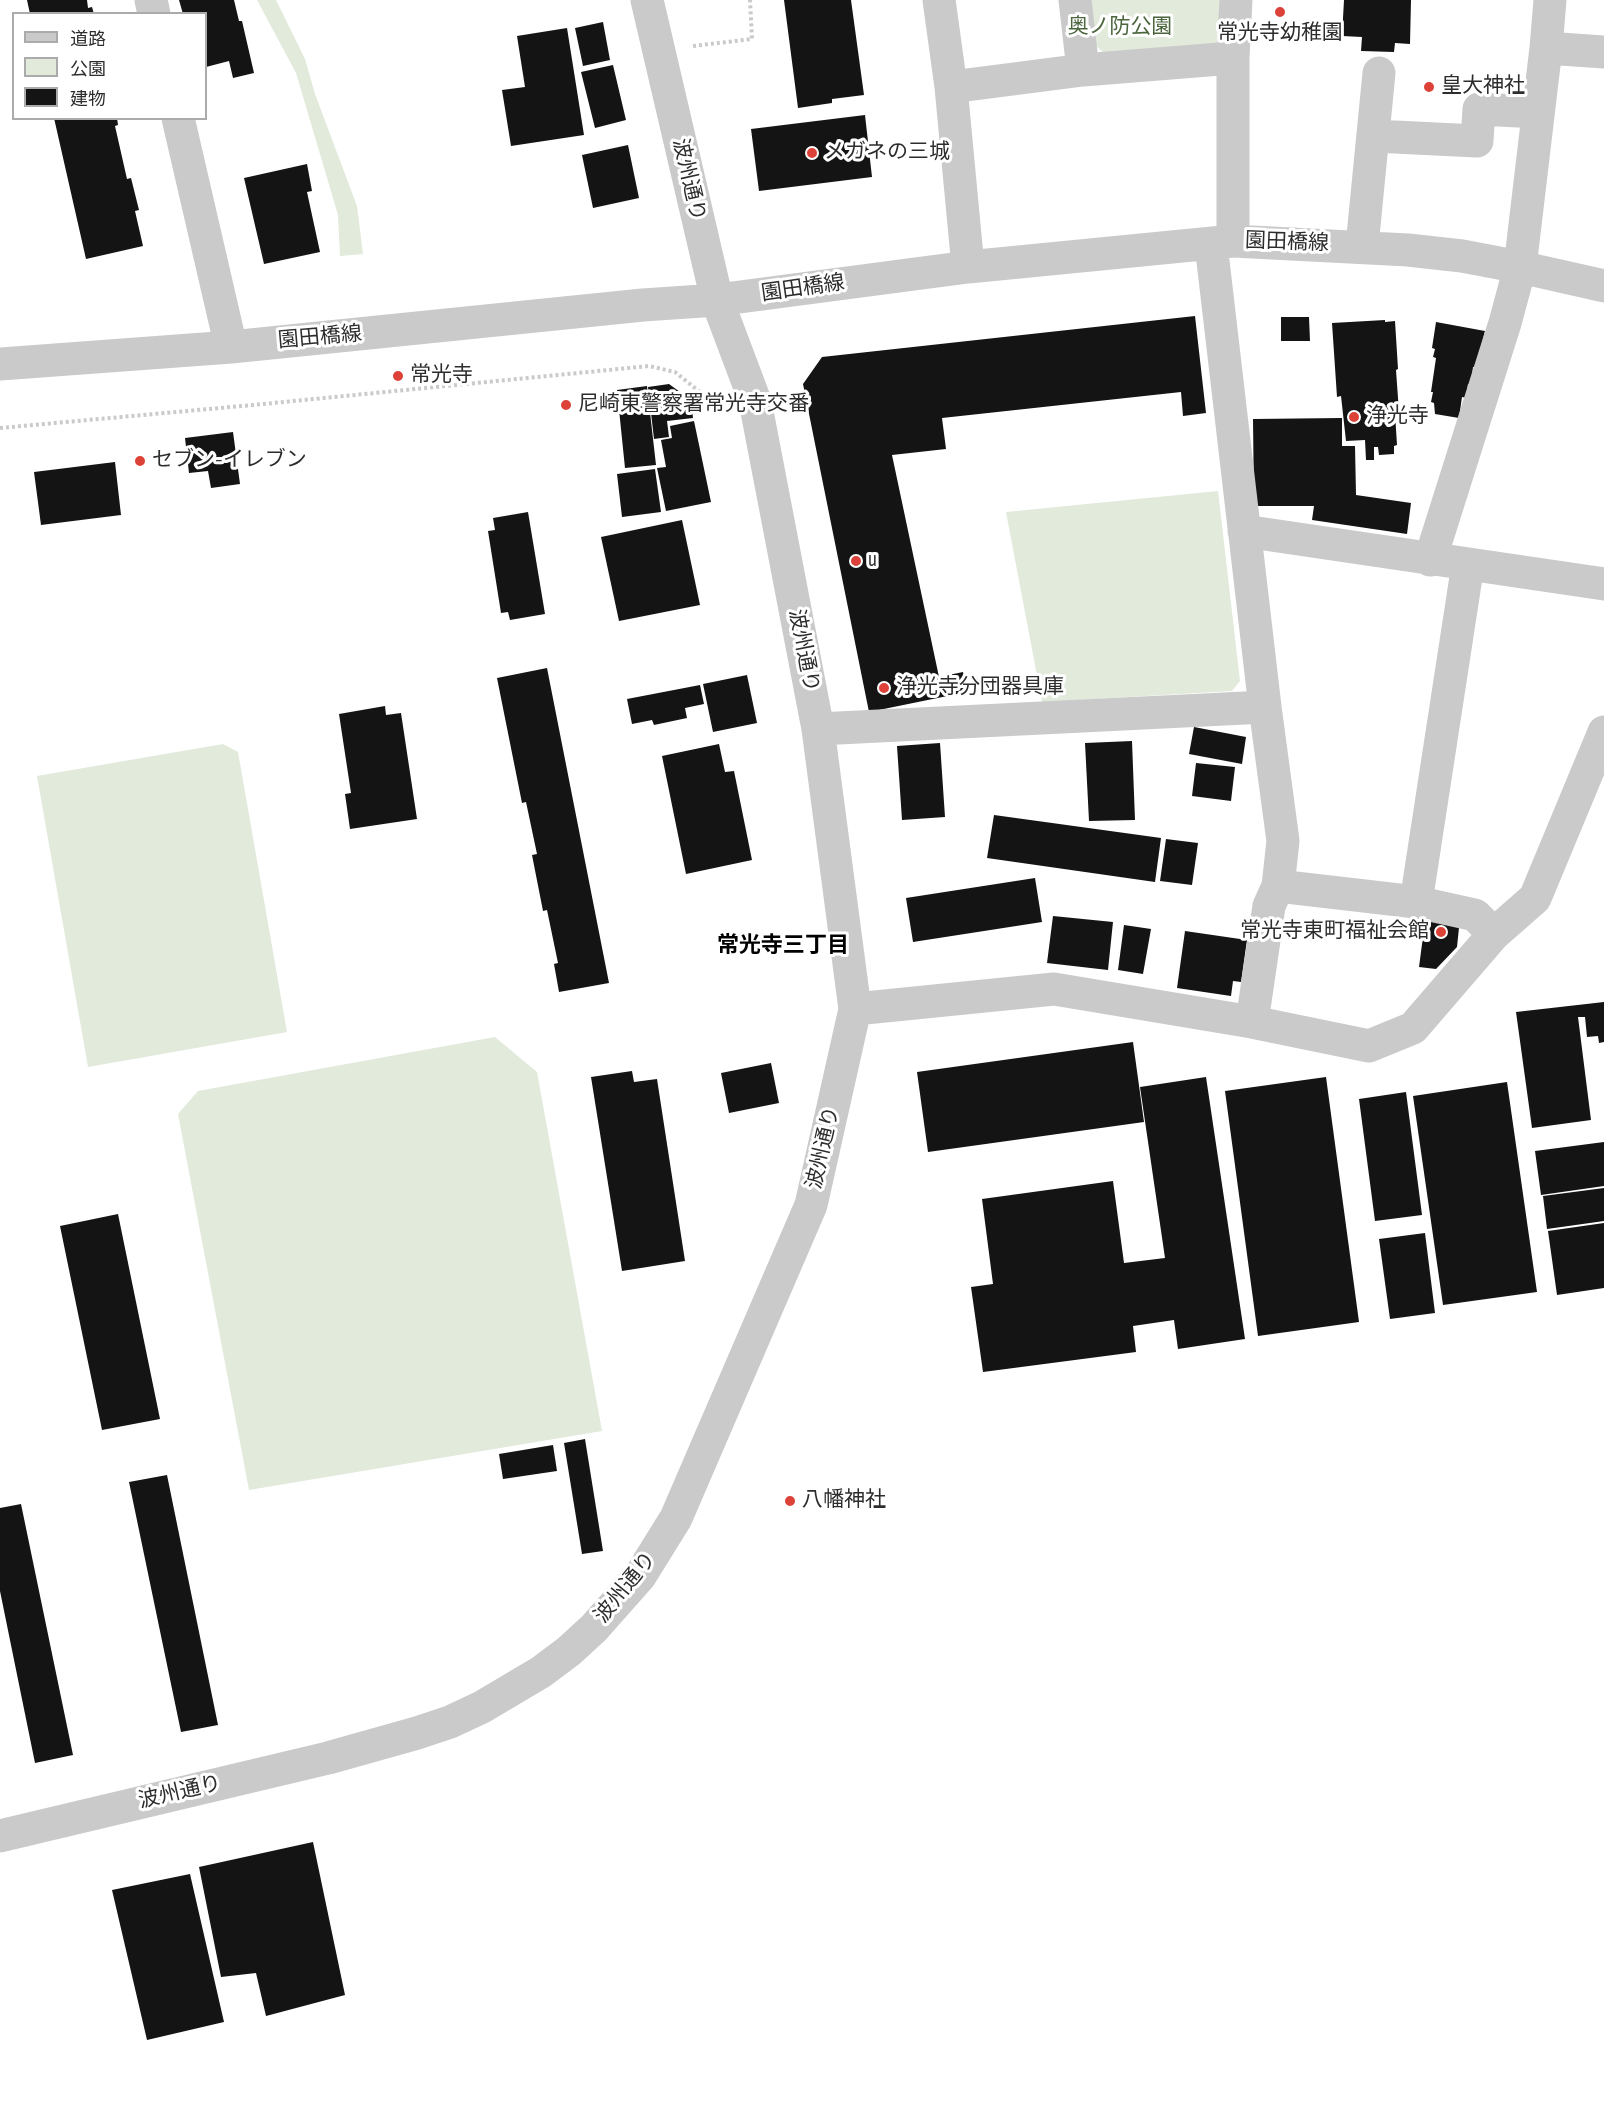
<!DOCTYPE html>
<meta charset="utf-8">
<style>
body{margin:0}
#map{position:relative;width:1604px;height:2108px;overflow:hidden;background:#fff;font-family:"Sofia Sans Condensed","Noto Sans JP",sans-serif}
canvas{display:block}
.legend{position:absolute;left:12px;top:12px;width:195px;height:108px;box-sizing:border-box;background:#fff;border:2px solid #ababab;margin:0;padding:8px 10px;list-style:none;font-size:18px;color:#2d2d2d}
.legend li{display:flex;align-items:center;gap:12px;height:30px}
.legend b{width:30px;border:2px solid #ababab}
</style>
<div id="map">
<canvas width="1604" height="2108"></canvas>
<ul class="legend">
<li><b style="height:8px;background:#cacaca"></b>道路</li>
<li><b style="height:16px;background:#e1eadb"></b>公園</li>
<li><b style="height:16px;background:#141414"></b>建物</li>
</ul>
</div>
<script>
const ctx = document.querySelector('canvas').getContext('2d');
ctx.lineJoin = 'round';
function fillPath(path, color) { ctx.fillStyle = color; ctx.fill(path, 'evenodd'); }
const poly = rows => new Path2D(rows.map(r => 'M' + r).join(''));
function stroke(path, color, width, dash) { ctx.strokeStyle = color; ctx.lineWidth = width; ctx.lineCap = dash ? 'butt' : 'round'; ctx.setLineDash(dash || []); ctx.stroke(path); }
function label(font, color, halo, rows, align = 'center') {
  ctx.font = font + ' "Sofia Sans Condensed","Noto Sans JP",sans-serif'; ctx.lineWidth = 6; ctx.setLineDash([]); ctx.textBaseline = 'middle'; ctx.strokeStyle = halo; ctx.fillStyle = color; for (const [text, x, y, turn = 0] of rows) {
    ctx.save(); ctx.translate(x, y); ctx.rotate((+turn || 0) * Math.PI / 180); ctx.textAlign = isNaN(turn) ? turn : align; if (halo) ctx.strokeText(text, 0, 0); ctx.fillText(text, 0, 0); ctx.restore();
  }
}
const green = poly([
 [257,0,276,0,305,59,315,94,357,206,363,254,340,256,338,215,296,73],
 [1088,0,1229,0,1227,47,1108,57,1093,43],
 [1218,491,1240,681,1232,691,1042,702,1006,512],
 [223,744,238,752,287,1032,88,1067,37,776],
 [495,1037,537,1072,602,1431,249,1490,178,1114,198,1091]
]);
const building = poly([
 [27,0,87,0,88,8,92,7,94,14,30,14],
 [179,0,234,0,239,21,242,21,254,73,233,78,229,61,206,67,206,14,183,14],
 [784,0,851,0,864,95,832,99,832,103,798,108],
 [1344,0,1411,0,1410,44,1395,43,1394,52,1361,51,1362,37,1342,36],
 [603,22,610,60,583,66,575,28],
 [567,28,584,135,511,146,502,90,525,87,517,36],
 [613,65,626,120,595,128,581,72],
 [865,115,872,177,759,191,751,129],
 [54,118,117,118,118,125,115,126,127,179,131,178,139,210,135,211,143,246,86,259],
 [628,145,639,198,593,208,582,155],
 [307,164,312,191,307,192,320,252,264,264,244,178],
 [1195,316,1206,413,1183,416,1181,392,942,418,946,449,892,455,939,677,963,672,967,692,869,712,803,384,822,357],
 [1281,317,1309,317,1310,341,1281,341],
 [1385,320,1385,322,1395,321,1398,369,1396,370,1399,412,1395,413,1397,445,1394,446,1394,454,1379,455,1378,447,1374,447,1374,460,1366,460,1365,440,1346,441,1341,396,1337,397,1332,323],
 [1436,322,1485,331,1476,367,1473,367,1471,384,1468,384,1466,398,1462,397,1459,418,1435,414,1434,403,1431,402,1433,392,1431,392,1436,358,1433,357,1435,349,1432,348],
 [669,384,691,400,693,418,667,421,669,437,654,439,648,387],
 [647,386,656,465,625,468,617,390],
 [1342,418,1342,446,1355,446,1356,495,1411,503,1407,534,1312,520,1314,506,1254,506,1253,419],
 [694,421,711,502,666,511,657,468,666,467,661,440,672,438,670,426],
 [233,432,240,484,211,488,208,471,189,473,185,438],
 [115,462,121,515,41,525,34,472],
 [655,469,661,512,622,517,617,474],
 [528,512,545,614,510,620,508,612,501,613,488,531,495,530,493,518],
 [682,520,700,605,619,621,601,537],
 [547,668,609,983,559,992,554,964,558,963,547,910,543,911,532,855,537,854,526,802,522,803,497,678],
 [747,675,757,723,713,732,703,684],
 [700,685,704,704,685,708,687,718,654,725,652,720,632,724,627,699],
 [385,706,386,715,401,713,417,819,350,829,345,794,351,793,339,714],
 [1194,727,1246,737,1242,764,1189,754],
 [1132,741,1135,820,1089,821,1085,743],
 [940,743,945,817,902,820,897,746],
 [719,744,725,772,734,771,752,860,686,874,662,756],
 [1196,763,1235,767,1231,801,1192,796],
 [994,815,1161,838,1155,882,987,858],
 [1166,839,1198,843,1192,885,1160,881],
 [1035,878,1042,922,913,942,906,898],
 [1426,914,1460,918,1457,947,1436,969,1419,967],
 [1053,916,1113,922,1108,970,1047,963],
 [1124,925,1151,929,1143,974,1118,970],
 [1185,931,1247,940,1241,982,1233,981,1231,996,1177,988],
 [1604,1002,1604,1042,1599,1043,1598,1036,1587,1037,1585,1017,1578,1017,1591,1120,1532,1128,1516,1012],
 [1133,1042,1144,1122,928,1152,917,1072],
 [771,1063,779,1103,729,1113,721,1073],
 [632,1071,634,1082,657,1079,685,1261,622,1271,591,1077],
 [1206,1077,1245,1339,1178,1349,1174,1320,1133,1326,1136,1352,983,1372,971,1287,993,1284,982,1199,1113,1181,1124,1263,1165,1258,1140,1087],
 [1326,1077,1359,1322,1258,1336,1225,1091],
 [1507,1082,1537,1292,1443,1305,1413,1096],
 [1406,1092,1422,1215,1375,1221,1359,1099],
 [1604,1142,1604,1186,1541,1195,1535,1151],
 [1604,1188,1604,1221,1547,1229,1543,1196],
 [118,1214,160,1419,102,1430,60,1226],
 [1604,1223,1604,1288,1557,1295,1548,1231],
 [1425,1233,1435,1313,1390,1319,1379,1239],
 [585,1439,603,1551,582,1554,564,1443],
 [553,1445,557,1471,503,1479,499,1454],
 [167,1475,218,1725,181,1732,129,1482],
 [21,1504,73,1755,35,1763,0,1591,0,1508],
 [313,1842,345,1995,266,2016,256,1973,221,1977,199,1867],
 [190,1874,224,2022,147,2040,112,1890]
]);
const path = poly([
 [693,46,752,39,750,0],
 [0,428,253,405,649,366,675,372,700,392,708,410]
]);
const minor = poly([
 [151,0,154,14],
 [939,0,951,87,968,267],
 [1075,0,1083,70],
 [1546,48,1604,52],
 [951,87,1083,70,1233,58],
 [178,118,231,347],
 [1374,136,1477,141,1479,109,1538,112],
 [1233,241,1233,58,1236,0],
 [1362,246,1379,73],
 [0,364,231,347,643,305,717,300,968,267,1233,241,1408,250,1462,256,1520,267,1604,286],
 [1244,531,1604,584],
 [1430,560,1505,323,1520,267,1546,48,1550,0],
 [818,729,1265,707,1211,244],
 [1278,886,1416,902,1475,915,1494,934],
 [1416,902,1468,564],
 [855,1009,1054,989,1252,1022,1369,1046,1413,1028,1494,934,1535,898,1604,732],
 [1252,1022,1269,906,1278,886,1283,841,1265,707],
 [0,1836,328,1758,417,1733,450,1722,482,1707,541,1672,569,1651,594,1628,640,1576,676,1518,811,1205,855,1009,818,729,755,401,717,300,647,0]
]);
const markers = [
 [1280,12,6,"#dc4238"],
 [1429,87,6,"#dc4238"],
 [812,153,6,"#dc4238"],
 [398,376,6,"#dc4238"],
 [566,405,6,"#dc4238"],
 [1354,417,6,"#dc4238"],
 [140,461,6,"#dc4238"],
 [856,561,6,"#dc4238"],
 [884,688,6,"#dc4238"],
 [1441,932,6,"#dc4238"],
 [790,1501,6,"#dc4238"]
];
const parkNames = [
 ["奥ノ防公園",1120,28]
];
const poiNames = [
 ["常光寺幼稚園",1280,34,"center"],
 ["皇大神社",1441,87],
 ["メガネの三城",824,153],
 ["常光寺",410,376],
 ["尼崎東警察署常光寺交番",578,405],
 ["浄光寺",1366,417],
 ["セブン-イレブン",152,461],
 ["u",868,561],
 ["浄光寺分団器具庫",896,688],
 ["常光寺東町福祉会館",1429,932,"right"],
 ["八幡神社",802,1501]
];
const streetNames = [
 ["波州通り",688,180,77],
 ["園田橋線",1287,243,2],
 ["園田橋線",803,289,-8],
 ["園田橋線",320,338,-5],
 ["波州通り",803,651,79],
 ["波州通り",824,1148,-77],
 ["波州通り",626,1588,-51],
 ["波州通り",180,1793,-13]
];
const neighbourhoodNames = [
 ["常光寺三丁目",783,946]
];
fillPath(green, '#e1eadb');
fillPath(building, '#141414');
stroke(path, '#cacaca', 4, [3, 3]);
stroke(minor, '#cacaca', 33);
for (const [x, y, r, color] of markers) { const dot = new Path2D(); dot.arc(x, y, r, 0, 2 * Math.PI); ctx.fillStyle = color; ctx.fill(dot); stroke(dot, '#fff', 2); }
label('21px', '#4b663d', '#fff', parkNames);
label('21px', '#2d2d2d', '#fff', poiNames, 'left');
label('21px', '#2d2d2d', '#fff', streetNames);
label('bold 22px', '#000', '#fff', neighbourhoodNames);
</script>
